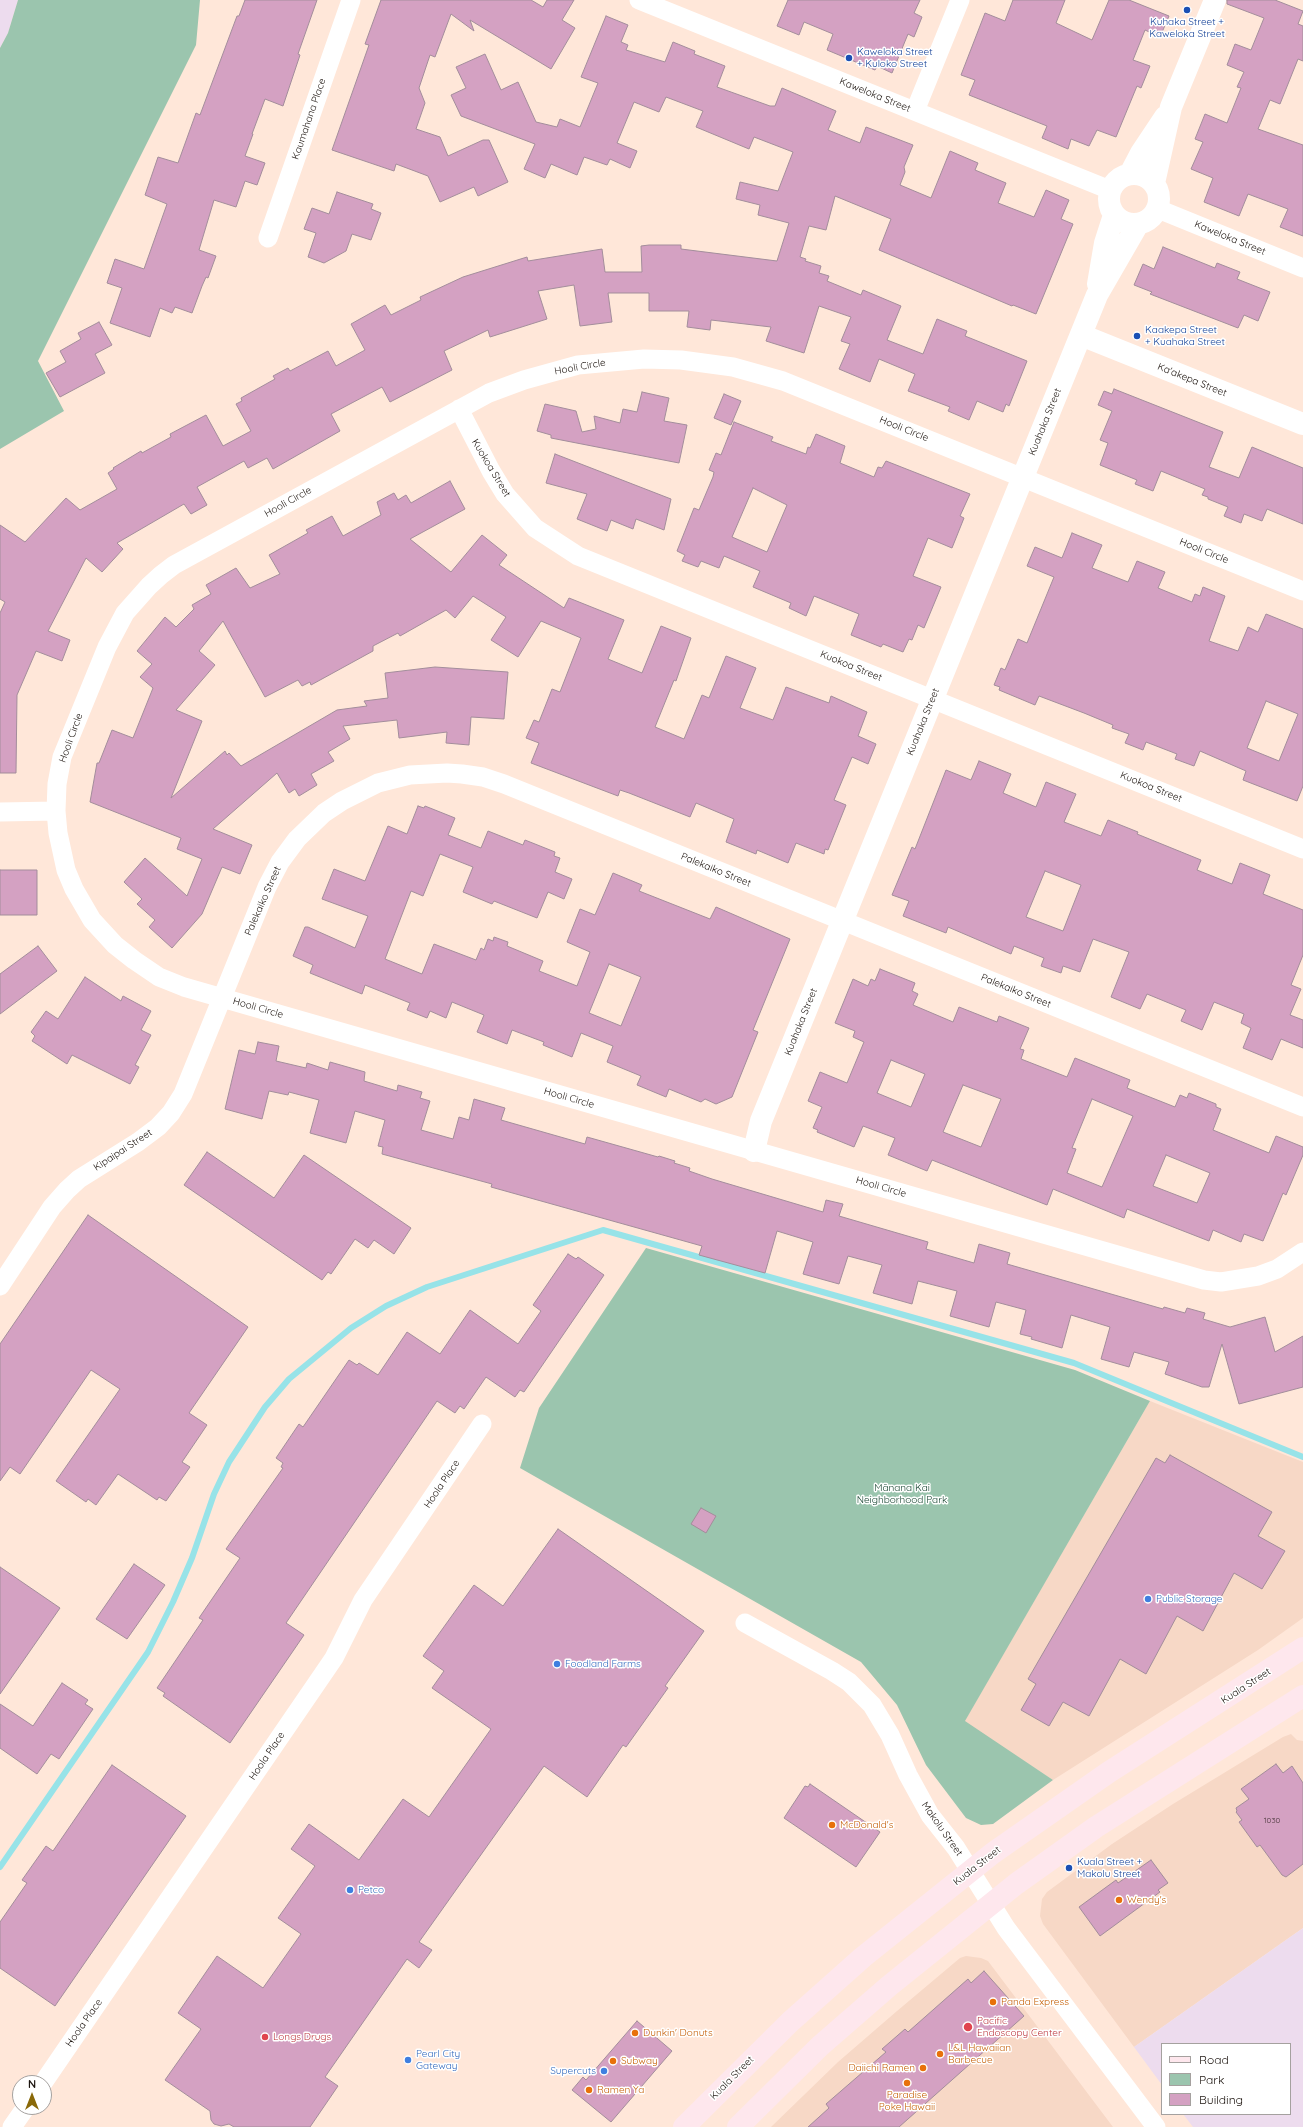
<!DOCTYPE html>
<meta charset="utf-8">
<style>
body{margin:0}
#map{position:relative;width:1303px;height:2127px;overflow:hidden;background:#ffe7d9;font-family:Quicksand,sans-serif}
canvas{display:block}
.legend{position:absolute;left:1161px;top:2043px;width:130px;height:72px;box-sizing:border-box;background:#fff;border:1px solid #a5a19f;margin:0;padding:5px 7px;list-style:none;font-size:12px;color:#1d1510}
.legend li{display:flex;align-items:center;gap:8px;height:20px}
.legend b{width:20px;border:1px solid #a5a19f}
.north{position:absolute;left:12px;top:2075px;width:40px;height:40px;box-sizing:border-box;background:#fff;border:1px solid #a5a19f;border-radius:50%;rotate:0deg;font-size:11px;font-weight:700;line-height:16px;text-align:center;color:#1d1510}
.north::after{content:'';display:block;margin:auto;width:14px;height:18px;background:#8a6908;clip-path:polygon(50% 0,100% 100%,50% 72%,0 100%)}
</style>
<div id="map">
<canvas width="1303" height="2127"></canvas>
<ul class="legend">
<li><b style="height:5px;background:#fee7ed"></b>Road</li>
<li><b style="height:11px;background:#9bc5ae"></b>Park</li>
<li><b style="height:11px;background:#d4a1c2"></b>Building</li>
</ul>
<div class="north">N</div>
</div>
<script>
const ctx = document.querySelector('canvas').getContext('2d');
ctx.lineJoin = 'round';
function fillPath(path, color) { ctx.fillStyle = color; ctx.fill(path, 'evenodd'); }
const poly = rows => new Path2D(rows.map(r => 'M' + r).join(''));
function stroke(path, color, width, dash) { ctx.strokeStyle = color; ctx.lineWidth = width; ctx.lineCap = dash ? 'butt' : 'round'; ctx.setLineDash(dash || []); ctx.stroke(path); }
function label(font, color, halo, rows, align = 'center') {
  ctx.font = font + ' Quicksand,sans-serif'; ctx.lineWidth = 3; ctx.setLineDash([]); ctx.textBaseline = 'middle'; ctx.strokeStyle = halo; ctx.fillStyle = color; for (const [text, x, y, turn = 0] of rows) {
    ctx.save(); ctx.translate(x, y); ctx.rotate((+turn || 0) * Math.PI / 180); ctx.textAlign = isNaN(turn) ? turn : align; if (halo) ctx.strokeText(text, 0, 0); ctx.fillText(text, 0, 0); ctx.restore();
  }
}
const built = poly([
 [1150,1401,1303,1462,1303,1618,1258,1650,1053,1780,964,1722],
 [1291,1734,1297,1740,1303,1741,1303,1928,1134,2047,1043,1924,1040,1916,1042,1899,1047,1892,1112,1844,1173,1804,1283,1737],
 [966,1956,981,1958,988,1961,1113,2127,771,2127,838,2062,897,2011,960,1958]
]);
const industrial = poly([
 [0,0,18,0,8,33,0,48],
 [1303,1928,1303,2127,1193,2127,1183,2114,1290,2114,1290,2044,1162,2044,1162,2085,1134,2047]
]);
const green = poly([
 [18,0,200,0,196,45,38,361,64,411,0,449,0,48,8,33],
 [646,1248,1075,1370,1150,1401,965,1721,1053,1780,993,1824,981,1825,966,1818,926,1765,897,1705,861,1662,520,1468,539,1408]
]);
const stream = poly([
 [0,1867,148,1652,173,1602,192,1558,214,1494,229,1462,265,1407,289,1379,351,1328,386,1306,427,1287,603,1230,1074,1363,1303,1457]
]);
const building = poly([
 [245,0,317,0,298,54,300,55,283,106,265,99,252,134,253,134,245,156,265,163,257,185,245,181,236,207,214,200,199,250,216,256,208,278,206,277,202,286,192,313,175,307,172,313,160,308,150,337,110,323,122,288,107,283,115,259,144,269,167,204,145,195,158,157,178,163,196,113,200,115,237,16,239,16,245,0],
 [381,0,531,0,543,7,547,0,574,0,562,20,575,28,551,69,470,20,474,31,451,14,435,57,430,55,419,88,425,103,416,129,440,137,448,156,483,140,489,140,508,182,478,196,474,187,440,202,428,176,396,164,394,171,332,150,369,45,365,44,381,0],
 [788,0,920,0,914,13,922,17,914,37,908,34,892,73,877,66,875,70,827,50,833,34,804,22,799,35,777,26,788,0],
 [1013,0,1065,0,1056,23,1092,40,1109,0,1129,0,1169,16,1160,37,1145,30,1133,60,1150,66,1141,88,1137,86,1116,137,1097,130,1089,146,1071,139,1068,149,1042,138,1047,126,969,95,975,80,961,75,985,13,1005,21,1013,0],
 [1227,0,1275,0,1303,11,1298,24,1303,26,1303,61,1298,59,1280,104,1270,100,1258,129,1303,145,1303,236,1280,227,1288,209,1248,194,1239,216,1204,202,1213,178,1191,169,1203,142,1195,139,1205,114,1227,123,1241,88,1237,87,1244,72,1227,65,1235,44,1251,50,1264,18,1227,4,1227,0],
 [606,16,628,25,621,42,628,45,626,50,665,62,673,42,695,51,694,54,725,66,717,87,770,106,775,106,782,88,836,111,828,130,860,143,866,127,913,145,904,167,905,172,900,185,931,198,950,151,978,163,975,170,1006,183,998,203,1034,217,1046,190,1069,200,1061,219,1073,224,1036,314,1013,305,1012,306,879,250,891,219,835,196,826,230,809,226,800,257,806,259,805,261,821,266,819,273,829,276,827,281,861,295,863,290,901,306,887,340,923,354,937,319,967,331,965,336,1027,361,1009,406,1006,404,1003,412,977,401,969,420,948,411,950,407,908,391,915,374,879,359,870,382,839,369,850,344,841,341,851,317,819,306,804,353,766,341,771,327,711,320,710,330,687,327,689,311,649,311,649,293,608,293,612,322,580,326,574,285,538,291,547,319,490,337,488,330,444,351,452,370,390,402,382,387,331,414,340,431,273,469,267,458,248,468,244,461,197,487,207,505,191,514,184,504,117,543,123,549,102,572,86,558,48,631,70,640,62,661,36,651,17,695,16,773,0,773,0,613,5,602,0,599,0,525,25,542,66,498,80,510,117,489,108,473,114,469,113,468,141,451,142,453,171,437,170,434,206,415,223,446,251,431,236,404,242,401,241,398,275,379,273,376,288,368,290,371,328,351,336,366,365,350,351,324,385,305,391,315,421,300,420,297,463,277,527,257,528,261,602,249,605,272,642,272,641,246,649,245,681,245,681,249,777,261,789,223,758,215,760,205,736,199,740,182,778,191,793,152,754,137,749,149,696,127,703,111,666,97,659,112,634,102,617,143,637,151,630,168,610,159,607,165,584,157,577,175,551,164,545,178,524,169,535,144,461,116,451,95,466,88,456,67,485,54,501,90,518,82,536,122,557,127,560,119,580,127,598,83,581,77,606,16],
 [337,192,373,204,371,209,381,213,371,240,352,234,346,251,324,263,308,257,316,233,304,229,312,208,329,214,337,192],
 [1163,247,1215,268,1217,263,1240,272,1237,279,1270,292,1258,321,1244,315,1238,328,1150,294,1152,292,1134,285,1143,264,1154,269,1163,247],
 [99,322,112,345,95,354,105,373,60,397,46,373,66,362,60,351,81,339,78,333,99,322],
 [1114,389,1223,432,1209,467,1239,478,1252,447,1303,468,1303,524,1267,509,1262,521,1244,514,1241,523,1224,516,1228,507,1208,499,1208,497,1202,495,1205,489,1161,471,1153,491,1135,484,1137,480,1100,465,1108,443,1100,440,1112,411,1098,405,1104,391,1112,394,1114,389],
 [642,392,669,398,664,421,687,425,679,463,551,438,551,435,537,431,545,404,576,411,582,432,596,429,594,416,620,423,623,409,637,412,642,392],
 [724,394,741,401,731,425,714,418,724,394],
 [734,422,773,437,771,441,806,454,808,447,810,448,816,434,845,446,840,463,874,477,878,467,882,468,886,461,970,494,960,516,964,518,952,548,928,538,913,576,941,587,924,628,918,625,912,640,909,639,903,652,883,644,881,647,851,635,859,614,814,596,806,616,789,608,791,603,753,587,760,571,724,556,719,568,701,561,698,567,682,561,685,555,677,551,694,508,699,510,713,477,714,472,709,470,716,453,721,455,734,422],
 [753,488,787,505,767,552,732,537,753,488],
 [555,454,671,499,664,530,636,519,633,529,611,520,607,531,577,519,587,494,546,483,555,454],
 [450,481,465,509,410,539,451,572,482,535,507,555,499,565,564,608,569,598,624,620,608,659,642,673,661,626,691,638,676,681,674,680,655,727,684,739,702,695,709,698,726,656,756,668,740,708,773,720,786,687,829,703,831,696,867,712,858,736,876,744,868,764,852,757,834,800,846,805,828,850,825,849,824,854,796,843,788,863,757,850,756,854,726,842,734,819,696,803,690,817,629,793,620,790,618,796,531,763,539,743,526,738,534,720,539,722,552,689,560,692,581,638,541,621,518,657,491,640,506,617,473,596,455,618,446,610,400,636,398,633,373,646,373,651,311,685,310,682,302,686,298,680,265,697,223,621,199,651,215,665,176,710,202,721,171,798,225,751,227,755,229,753,241,766,337,710,367,706,364,701,388,698,385,673,435,667,508,672,504,719,471,717,469,745,446,743,447,732,399,738,397,720,343,726,350,739,328,752,334,761,311,774,317,785,299,796,295,789,289,793,277,773,213,829,252,845,240,874,222,867,202,914,172,948,149,927,155,920,137,904,142,899,124,882,145,858,187,896,202,859,177,849,181,838,90,802,97,763,99,763,112,730,133,738,153,688,140,677,152,664,137,651,165,617,176,627,194,609,192,605,211,594,206,585,236,568,250,588,280,574,269,555,308,533,306,530,332,516,343,536,381,515,377,502,394,493,398,500,406,495,411,503,450,481],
 [1072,533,1102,545,1092,568,1128,582,1137,561,1165,572,1158,588,1192,602,1195,594,1200,596,1203,587,1225,596,1209,641,1238,651,1248,627,1258,632,1266,614,1303,629,1303,786,1297,801,1243,780,1246,771,1200,751,1194,766,1175,759,1177,754,1146,742,1143,750,1125,743,1129,734,1112,728,1113,725,1084,713,1039,696,1035,705,999,690,1000,687,994,685,1001,668,1005,670,1018,639,1027,643,1054,577,1027,566,1035,547,1062,558,1072,533],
 [1266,701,1298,714,1279,761,1247,748,1266,701],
 [979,761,1011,774,1003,793,1036,807,1046,782,1076,794,1064,822,1101,836,1108,820,1138,832,1137,834,1201,860,1197,870,1232,884,1240,863,1270,875,1263,894,1303,910,1303,955,1291,985,1301,989,1290,1015,1303,1020,1303,1048,1281,1039,1272,1060,1243,1048,1251,1028,1241,1023,1244,1014,1214,1002,1202,1030,1181,1021,1186,1010,1147,994,1140,1009,1111,997,1129,952,1093,939,1080,972,1063,966,1061,973,1041,966,1044,958,1014,946,1011,954,948,927,946,933,903,916,909,901,892,895,912,847,915,849,946,770,971,780,979,761],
 [1045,871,1081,885,1063,931,1026,917,1045,871],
 [418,806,424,808,425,806,455,818,448,835,481,848,488,831,523,845,525,840,555,852,554,856,560,858,555,872,572,879,564,899,548,892,537,918,494,901,492,904,463,892,473,867,440,854,423,896,411,891,385,959,422,974,434,944,476,960,481,948,484,950,488,939,493,941,494,937,508,942,507,946,543,961,539,971,577,986,590,952,567,942,580,909,595,915,613,873,642,885,639,891,710,919,716,907,790,939,753,1030,758,1032,732,1097,716,1104,705,1099,701,1102,669,1089,666,1097,637,1085,641,1076,607,1062,613,1046,581,1033,572,1057,543,1045,544,1042,512,1030,507,1044,477,1032,484,1015,452,1002,446,1018,430,1011,427,1018,407,1010,410,1003,365,985,362,994,310,973,313,965,293,956,305,927,308,927,355,948,368,916,322,899,334,869,365,881,388,826,407,834,418,806],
 [609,964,641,977,621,1026,589,1013,609,964],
 [0,870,37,870,37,915,0,915,0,870],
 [38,946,57,971,0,1014,0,974,38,946],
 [880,969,915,983,912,991,918,994,913,1005,953,1022,959,1007,997,1022,999,1016,1029,1028,1020,1049,1024,1050,1021,1059,1067,1077,1075,1058,1130,1080,1127,1088,1175,1107,1180,1095,1187,1098,1189,1093,1216,1104,1216,1107,1221,1109,1213,1130,1269,1153,1276,1136,1303,1147,1303,1155,1286,1195,1283,1193,1263,1241,1244,1234,1241,1242,1213,1230,1209,1241,1127,1209,1124,1218,1053,1189,1047,1205,932,1160,927,1171,888,1155,895,1138,863,1126,854,1147,817,1132,818,1130,813,1128,822,1107,808,1101,820,1072,847,1083,864,1042,853,1037,855,1031,835,1023,853,979,868,986,871,979,875,981,880,969],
 [891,1060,925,1074,911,1107,877,1093,891,1060],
 [963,1085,1001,1099,981,1147,943,1132,963,1085],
 [1092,1099,1133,1116,1102,1187,1067,1173,1076,1149,1072,1148,1092,1099],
 [1166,1155,1210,1173,1197,1203,1153,1186,1166,1155],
 [85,977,121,1001,123,996,151,1011,141,1030,151,1035,135,1065,139,1067,130,1084,72,1055,67,1064,32,1041,35,1036,31,1032,46,1011,58,1019,85,977],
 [258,1042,279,1046,276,1061,306,1068,307,1063,328,1070,330,1062,365,1072,364,1081,397,1091,398,1085,422,1092,420,1098,430,1101,421,1130,453,1139,459,1117,469,1120,474,1099,505,1108,501,1120,585,1144,587,1137,658,1157,659,1156,675,1161,674,1163,690,1168,689,1171,712,1179,823,1212,826,1200,843,1204,839,1216,928,1242,926,1249,974,1263,979,1244,1010,1253,1007,1264,1163,1309,1164,1307,1185,1313,1187,1308,1205,1313,1203,1319,1230,1327,1265,1317,1275,1352,1303,1336,1303,1387,1239,1404,1222,1344,1209,1387,1202,1387,1165,1374,1169,1362,1134,1352,1129,1367,1101,1359,1110,1327,1071,1315,1062,1348,1031,1339,1032,1337,1020,1334,1026,1310,996,1302,989,1327,950,1316,957,1291,918,1281,912,1304,873,1293,882,1265,848,1256,839,1284,803,1274,813,1242,777,1231,765,1273,699,1255,702,1246,491,1187,492,1184,382,1154,383,1147,378,1146,385,1120,355,1111,346,1143,310,1133,319,1100,289,1092,288,1095,269,1091,262,1119,225,1109,239,1050,255,1054,258,1042],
 [207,1152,274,1198,304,1155,411,1228,394,1254,374,1240,368,1248,355,1239,331,1274,328,1272,322,1280,184,1185,207,1152],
 [88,1215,248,1327,189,1413,207,1425,182,1462,190,1467,166,1501,159,1497,157,1500,118,1474,96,1505,88,1499,86,1502,56,1481,120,1389,91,1370,20,1474,10,1467,0,1481,0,1344,88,1215],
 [568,1254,576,1259,578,1257,604,1275,524,1392,520,1390,515,1397,486,1377,464,1409,460,1406,455,1413,437,1401,286,1623,304,1635,230,1743,163,1696,165,1693,157,1688,203,1620,199,1618,240,1558,226,1549,283,1468,281,1467,283,1463,276,1458,299,1424,303,1427,349,1360,357,1365,359,1363,378,1375,407,1332,440,1354,470,1310,518,1344,541,1311,533,1305,568,1254],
 [1170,1455,1272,1512,1258,1536,1285,1551,1262,1589,1234,1573,1203,1631,1177,1616,1146,1674,1120,1659,1089,1716,1063,1702,1049,1726,1021,1710,1036,1684,1028,1679,1156,1458,1165,1463,1170,1455],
 [701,1508,716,1516,706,1533,691,1524,701,1508],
 [558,1529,704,1631,665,1686,668,1688,626,1747,623,1745,587,1797,544,1766,419,1942,432,1950,419,1968,407,1959,325,2077,338,2086,310,2127,234,2127,229,2124,221,2126,214,2124,211,2120,210,2111,165,2080,201,2029,178,2013,217,1956,263,1988,301,1934,278,1918,315,1866,291,1849,309,1824,359,1860,403,1799,429,1817,491,1729,432,1688,444,1671,423,1656,474,1585,503,1606,558,1529],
 [134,1564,165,1585,127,1639,96,1619,134,1564],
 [0,1567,60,1608,0,1694,0,1567],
 [62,1683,88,1700,85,1704,93,1709,59,1759,51,1754,37,1774,0,1748,0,1704,33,1726,62,1683],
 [1276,1764,1283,1773,1292,1766,1303,1783,1303,1864,1286,1877,1282,1875,1260,1845,1257,1847,1239,1822,1242,1820,1236,1812,1237,1811,1236,1808,1249,1799,1241,1789,1276,1764],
 [112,1765,186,1816,55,2006,0,1968,0,1922,27,1883,22,1880,46,1846,53,1851,112,1765],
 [810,1784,880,1832,856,1867,784,1818,805,1786,808,1787,810,1784],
 [1151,1860,1168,1883,1158,1890,1160,1892,1100,1936,1079,1907,1116,1880,1118,1883,1151,1860],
 [984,1971,1024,2016,899,2127,808,2127,829,2108,826,2104,886,2052,882,2049,905,2029,908,2032,968,1979,971,1983,984,1971],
 [637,2021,672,2051,611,2122,572,2090,583,2077,586,2080,637,2021]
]);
const minor = poly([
 [639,0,1110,190],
 [915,111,960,0],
 [1158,209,1303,268],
 [268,238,351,0],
 [459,409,491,471,505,494,535,528,578,556,1303,849],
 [1303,591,783,381,733,367,681,360,644,359,578,365,524,380,489,393,174,565,161,575,149,586,125,613,107,647,62,757,57,784,56,811,58,833,66,870,74,889,92,920,115,945,134,960,159,977,184,987,1204,1280,1221,1282,1258,1276,1277,1269,1303,1252],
 [0,812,56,811],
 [0,1286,52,1207,67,1190,79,1179,138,1142,158,1127,171,1113,183,1094,267,887,280,862,297,839,324,813,342,801,378,783,410,775,447,773,462,774,483,777,504,784,1303,1107],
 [745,1623,832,1671,849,1682,872,1705,890,1735,908,1775,930,1815,956,1848,1006,1928,1156,2127],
 [43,2083,334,1658,363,1600,482,1424],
 [12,2127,26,2107]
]);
const tertiary = poly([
 '1109 199a25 25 0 1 1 50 0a25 25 0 1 1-50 0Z',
 [1130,174,1141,153,1165,117],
 [1154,183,1171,107,1215,0],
 [1098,284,1105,243,1114,215],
 [1081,335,1303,424],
 [754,1151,761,1121,1097,295,1138,224]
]);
const secondary = poly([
 [684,2127,790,2022,863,1957,993,1853,1109,1772,1303,1648],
 [738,2127,820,2046,889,1986,1016,1884,1096,1827,1303,1696]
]);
const markers = [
 [1187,10,4,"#1a4fb4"],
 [849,58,4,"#1a4fb4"],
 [1137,336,4,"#1a4fb4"],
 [1148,1599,4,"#3f7fe0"],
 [557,1664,4,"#3f7fe0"],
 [832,1825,4,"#e8710a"],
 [1069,1868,4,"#1a4fb4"],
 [350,1890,4,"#3f7fe0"],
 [1119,1900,4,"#e8710a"],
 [993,2002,4,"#e8710a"],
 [968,2027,5,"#e0444e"],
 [635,2033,4,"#e8710a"],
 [265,2037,4,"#e0444e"],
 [940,2054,4,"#e8710a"],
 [408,2060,4,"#3f7fe0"],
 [613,2061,4,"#e8710a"],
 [923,2068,4,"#e8710a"],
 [604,2071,4,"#3f7fe0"],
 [907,2083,4,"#e8710a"],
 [589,2090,4,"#e8710a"]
];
const numberNames = [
 ["1030",1272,1821]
];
const transitNames = [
 ["Kuhaka Street +",1187,22,"center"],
 ["Kaweloka Street",1187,34,"center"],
 ["Kaweloka Street",857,52],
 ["+ Kuloko Street",857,64],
 ["Kaakepa Street",1145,330],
 ["+ Kuahaka Street",1145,342],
 ["Kuala Street +",1077,1862],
 ["Makolu Street",1077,1874]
];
const streetNames = [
 ["Kaweloka Street",875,95,22],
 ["Kaumahana Place",309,119,-71],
 ["Kaweloka Street",1230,238,22],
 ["Hooli Circle",580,367,-10],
 ["Ka'akepa Street",1192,380,22],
 ["Kuahaka Street",1045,422,-68],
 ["Hooli Circle",904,429,22],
 ["Kuokoa Street",491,468,59],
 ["Hooli Circle",288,502,-29],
 ["Hooli Circle",1204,551,22],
 ["Kuokoa Street",851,666,22],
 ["Kuahaka Street",923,722,-68],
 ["Hooli Circle",71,738,-70],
 ["Kuokoa Street",1151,787,22],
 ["Palekaiko Street",716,870,22],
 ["Palekaiko Street",263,901,-66],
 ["Palekaiko Street",1016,991,22],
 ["Hooli Circle",258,1008,16],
 ["Kuahaka Street",801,1022,-68],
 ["Hooli Circle",569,1098,16],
 ["Kipaipai Street",123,1150,-33],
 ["Hooli Circle",881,1187,16],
 ["Hoola Place",442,1484,-56],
 ["Kuala Street",1246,1686,-33],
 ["Hoola Place",267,1756,-56],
 ["Makolu Street",942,1829,55],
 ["Kuala Street",977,1866,-38],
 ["Hoola Place",84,2023,-55],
 ["Kuala Street",732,2078,-45]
];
const parkNames = [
 ["Mānana Kai",902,1488],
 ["Neighborhood Park",902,1500]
];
const shopNames = [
 ["Public Storage",1156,1599],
 ["Foodland Farms",565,1664],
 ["Petco",358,1890],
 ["Pearl City",416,2054],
 ["Gateway",416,2066],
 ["Supercuts",596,2071,"right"]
];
const foodNames = [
 ["McDonald's",840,1825],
 ["Wendy's",1127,1900],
 ["Panda Express",1001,2002],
 ["Dunkin' Donuts",643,2033],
 ["L&L Hawaiian",948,2048],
 ["Barbecue",948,2060],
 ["Subway",621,2061],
 ["Daiichi Ramen",915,2068,"right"],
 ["Ramen Ya",597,2090],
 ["Paradise",907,2095,"center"],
 ["Poke Hawaii",907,2107,"center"]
];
const healthNames = [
 ["Pacific",977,2021],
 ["Endoscopy Center",977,2033],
 ["Longs Drugs",273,2037]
];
fillPath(built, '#f7d8c6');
fillPath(industrial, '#eddcee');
fillPath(green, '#9bc5ae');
stroke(stream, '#97e3e8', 6);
fillPath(building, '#d4a1c2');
stroke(building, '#a38d9b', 1);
stroke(minor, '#fff', 19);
stroke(tertiary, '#fff', 22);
stroke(secondary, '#fee7ed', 22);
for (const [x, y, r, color] of markers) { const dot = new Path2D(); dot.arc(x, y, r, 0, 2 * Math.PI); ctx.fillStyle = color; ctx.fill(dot); stroke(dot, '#fff', 1.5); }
label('8px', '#4b383c', null, numberNames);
label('10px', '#164399', '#fff', transitNames, 'left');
label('10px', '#1d1510', '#fff', streetNames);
label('10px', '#0f3e29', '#fff', parkNames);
label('10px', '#366cbe', '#fff', shopNames, 'left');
label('10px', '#c56008', '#fff', foodNames, 'left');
label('10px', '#be3a42', '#fff', healthNames, 'left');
</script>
